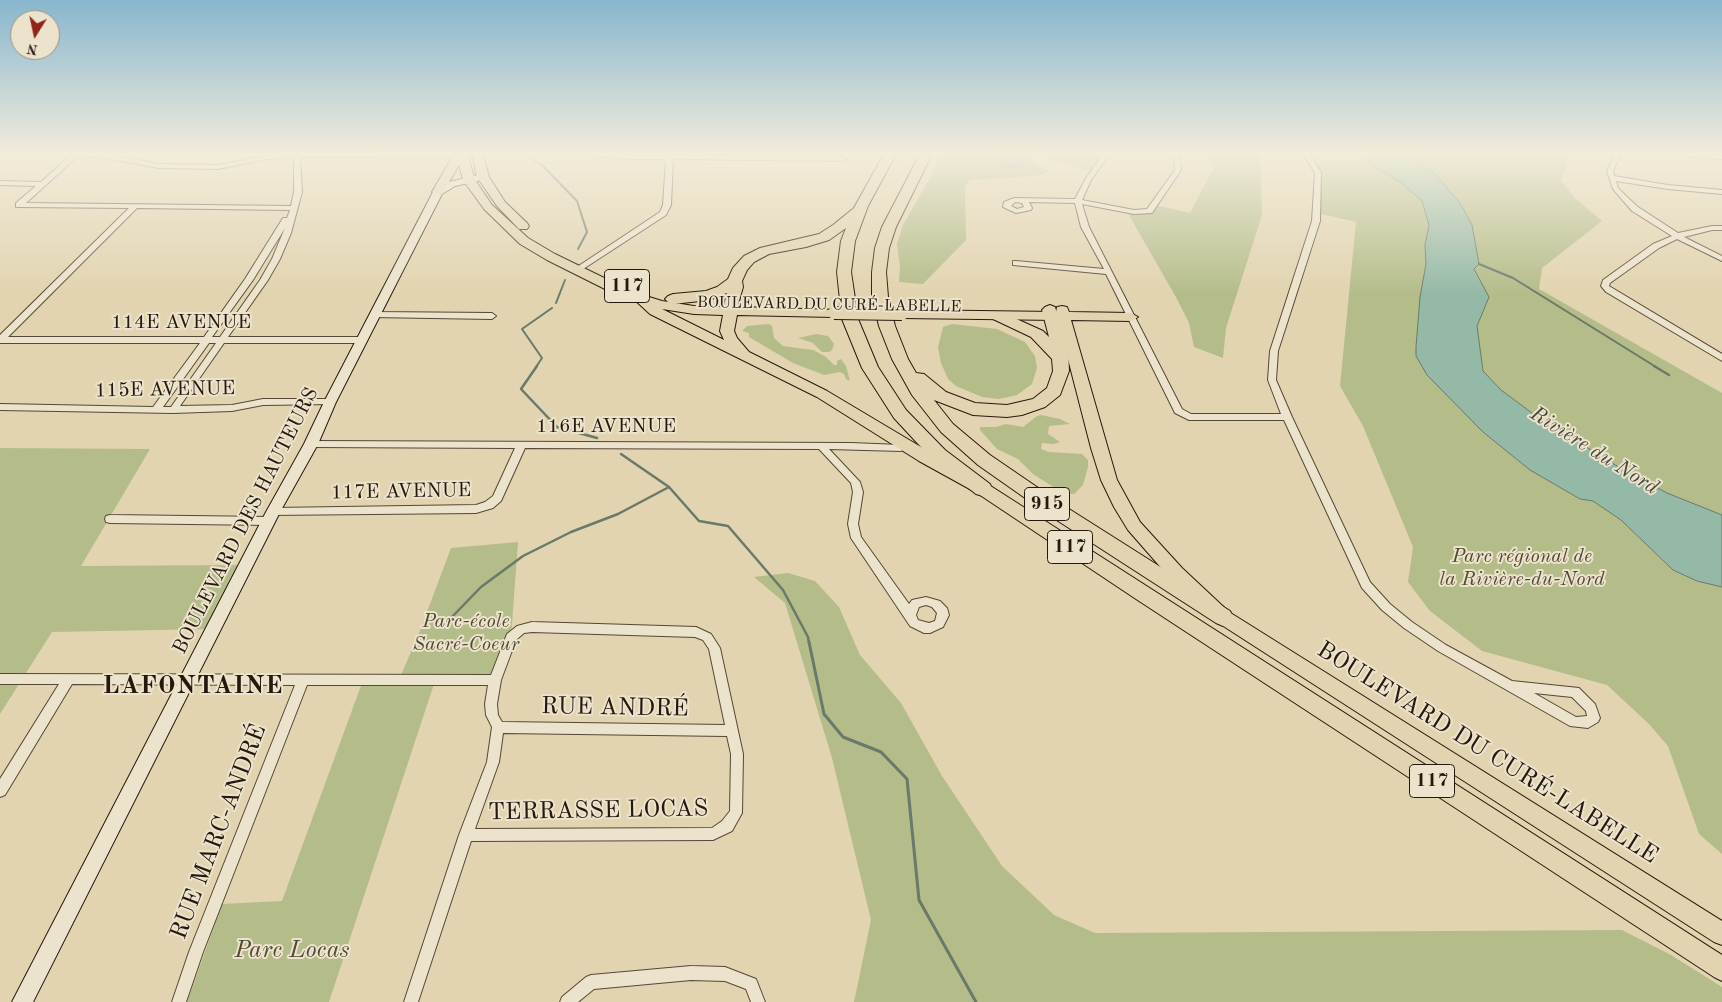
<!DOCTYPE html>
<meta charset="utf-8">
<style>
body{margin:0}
#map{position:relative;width:1722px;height:1002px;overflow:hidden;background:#e2d4b0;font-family:"Old Standard TT",serif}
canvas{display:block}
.north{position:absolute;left:10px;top:10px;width:50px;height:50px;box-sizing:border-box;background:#ece3cc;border:1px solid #9d9280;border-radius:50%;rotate:190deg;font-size:14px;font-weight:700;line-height:20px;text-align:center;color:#27180e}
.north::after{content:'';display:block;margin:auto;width:18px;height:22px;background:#8f2418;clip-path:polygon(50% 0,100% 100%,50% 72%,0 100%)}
</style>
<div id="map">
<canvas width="1722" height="1002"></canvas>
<div class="north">N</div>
</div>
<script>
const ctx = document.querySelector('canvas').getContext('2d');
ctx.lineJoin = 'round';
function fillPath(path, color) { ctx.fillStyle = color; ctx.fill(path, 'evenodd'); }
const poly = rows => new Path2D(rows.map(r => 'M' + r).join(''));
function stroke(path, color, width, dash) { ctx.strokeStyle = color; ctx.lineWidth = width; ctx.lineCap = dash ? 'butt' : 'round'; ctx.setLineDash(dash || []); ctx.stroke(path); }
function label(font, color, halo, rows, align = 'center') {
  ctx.font = font + ' "Old Standard TT",serif'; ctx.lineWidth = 4; ctx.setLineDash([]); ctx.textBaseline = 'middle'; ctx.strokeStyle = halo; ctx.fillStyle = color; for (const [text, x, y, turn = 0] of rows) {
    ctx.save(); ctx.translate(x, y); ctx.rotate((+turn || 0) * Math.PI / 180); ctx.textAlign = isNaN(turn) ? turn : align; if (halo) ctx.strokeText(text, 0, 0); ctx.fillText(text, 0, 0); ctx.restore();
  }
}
const green = poly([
 [941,154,995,154,994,158,1014,167,1030,159,1049,171,1042,175,970,180,965,186,966,240,923,284,899,282,900,267,897,244,903,225,931,176],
 [1038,154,1107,154,1094,172,1035,156],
 [1207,154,1260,154,1262,215,1226,328,1223,358,1194,347,1189,323,1177,299,1126,210,1150,211,1155,205,1190,213,1213,169],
 [1409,154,1571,154,1561,180,1574,197,1602,221,1542,268,1539,289,1722,393,1722,515,1667,493,1617,466,1536,416,1501,390,1483,371,1477,326,1489,297,1474,269,1434,173,1413,159],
 [1365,158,1370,164,1400,182,1422,201,1429,225,1425,245,1426,264,1420,297,1416,347,1483,432,1530,470,1580,499,1593,501,1621,520,1673,570,1697,581,1722,587,1722,854,1699,834,1668,746,1649,724,1607,685,1482,651,1430,611,1408,582,1413,547,1363,426,1340,386,1356,222,1317,213,1318,173,1310,161,1348,161],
 [769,324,772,326,774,338,783,346,813,350,826,357,834,365,837,365,837,361,841,359,846,366,850,381,846,379,844,374,840,372,824,375,793,363,749,337,749,333,742,331,747,326],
 [952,324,997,329,1025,342,1035,356,1037,368,1032,384,1017,395,999,399,982,397,956,386,948,379,941,363,938,347,943,327],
 [816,334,828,336,834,344,832,350,829,352,822,352,813,343,798,338],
 [1041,415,1060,419,1070,424,1049,426,1048,434,1060,442,1054,444,1042,443,1041,449,1049,452,1082,454,1088,460,1088,467,1083,485,1074,494,1063,493,1033,474,1018,459,997,449,980,430,980,427,996,427,1006,424,1023,427,1037,416],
 [0,448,150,449,81,566,245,565,211,629,52,632,0,714],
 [518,542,511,637,495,680,399,680,421,628,451,548],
 [788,573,815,581,839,607,860,655,901,703,942,776,1002,866,1054,915,1095,933,1622,930,1671,955,1722,987,1722,1002,854,1002,871,920,832,758,785,603,754,577],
 [362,683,434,684,329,1002,187,1002,222,904,282,901]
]);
const water = poly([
 [995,154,1038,154,1014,167,994,158,995,154],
 [1361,154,1409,154,1413,159,1434,173,1460,203,1472,225,1479,264,1474,269,1489,297,1477,326,1483,371,1501,390,1536,416,1617,466,1667,493,1722,515,1722,587,1697,581,1673,570,1621,520,1593,501,1580,499,1530,470,1483,432,1427,375,1416,356,1416,347,1420,297,1426,264,1425,245,1429,225,1422,201,1400,182,1370,164,1361,154]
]);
const streamFar2 = poly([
 [535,154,533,160,542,165,577,201,587,232,578,249],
 [1479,264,1513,278,1656,367],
 [556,303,565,280],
 [536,367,542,358,522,329,552,308]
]);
const streamFar1 = poly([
 [537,366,521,389,557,427,597,438],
 [1654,366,1669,375],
 [621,454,669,487,699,521,728,526,783,590,808,637,809,643],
 [450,619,481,587,523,556,571,532,618,514,669,487]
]);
const stream = poly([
 [809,642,824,714,843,737,881,752,907,779,919,900,976,1002]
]);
const street = poly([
 [72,154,107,154,159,164,218,165,277,154,460,154,462,156,459,158,300,157,302,192,291,233,280,259,268,280,228,337,361,337,365,340,361,343,224,343,180,406,232,405,263,399,330,399,335,402,333,404,263,405,232,411,173,413,0,410,0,404,153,407,200,343,0,343,0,335,129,208,19,207,16,207,16,203,36,186,0,185,0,181,41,182,72,154],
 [78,156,105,158,159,168,218,169,267,159,294,157,294,192,291,206,26,203,78,156],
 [137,208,290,210,287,218,283,218,245,279,204,337,8,337,137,208],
 [285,228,272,259,260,280,220,337,212,337,253,280,285,228],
 [209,343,216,343,171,407,163,407,209,343],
 [582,154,844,157,847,159,844,161,673,159,671,205,666,215,577,273,574,273,574,269,660,212,663,205,666,159,632,159,585,156,582,154],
 [1103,154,1110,154,1091,180,1082,200,1134,210,1147,209,1175,170,1174,157,1171,154,1178,154,1180,157,1181,170,1152,213,1134,214,1082,204,1089,227,1182,409,1191,414,1281,414,1268,380,1270,351,1312,221,1315,173,1303,154,1310,154,1321,173,1320,221,1278,351,1276,380,1292,417,1370,582,1390,604,1412,622,1446,645,1512,681,1579,688,1595,704,1600,718,1598,722,1588,728,1570,726,1438,651,1404,628,1382,610,1362,588,1284,420,1189,420,1175,413,1106,274,1013,265,1013,261,1016,261,1104,269,1081,227,1075,203,1029,202,1032,208,1031,210,1016,213,1003,207,1004,202,1014,198,1075,199,1085,180,1103,154],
 [1015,202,1022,203,1024,207,1017,209,1011,206,1015,202],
 [1534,693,1572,697,1586,711,1587,716,1576,717,1534,693],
 [1615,154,1621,154,1613,171,1614,176,1668,185,1722,190,1722,194,1668,189,1616,181,1618,188,1626,196,1638,207,1678,233,1712,226,1722,226,1722,230,1712,230,1684,237,1722,256,1722,261,1677,239,1659,248,1610,283,1609,286,1722,354,1722,361,1606,292,1601,286,1603,280,1653,244,1672,236,1632,211,1613,189,1607,171,1615,154],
 [1674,154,1722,155,1722,159,1677,156,1674,154],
 [374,312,492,313,496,316,492,319,371,317,371,313,374,312],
 [311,441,851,443,901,445,906,448,901,451,829,449,860,482,863,492,858,524,861,537,909,604,912,600,926,597,940,601,947,608,949,615,943,627,930,633,924,633,910,626,851,538,848,524,853,492,851,483,819,449,525,448,501,501,493,508,476,513,269,515,268,512,269,509,273,508,476,505,485,502,493,496,515,448,311,447,306,444,311,441],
 [926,605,932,607,937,613,935,621,929,623,918,620,916,615,919,607,926,605],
 [110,515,269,517,273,518,274,521,273,524,269,525,110,523,106,522,105,519,106,516,110,515],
 [532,622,696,627,711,634,720,648,743,754,742,813,732,831,713,840,471,841,418,1002,404,1002,459,835,487,762,492,727,486,715,485,704,488,685,307,685,203,952,186,1002,172,1002,189,952,295,685,72,684,5,795,0,797,0,779,59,684,0,684,0,674,491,675,507,634,517,626,532,622],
 [532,632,695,637,703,640,709,649,725,725,502,722,498,715,497,704,501,680,516,640,524,633,532,632],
 [503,733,727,736,731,754,730,811,722,821,712,828,475,829,499,762,503,733],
 [691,966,725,967,756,979,765,1002,751,1002,746,989,725,981,691,980,594,989,578,1002,560,1002,562,997,586,977,591,975,691,966]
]);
const secondary = poly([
 [483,174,486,175,486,179,455,186,442,194,336,402,318,444,280,512,33,1002,12,1002,266,512,304,444,324,402,433,192,449,182,483,174]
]);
const primary = poly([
 [454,154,469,154,470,164,475,180,492,205,528,238,555,254,633,292,662,301,694,306,725,307,727,302,732,301,737,302,738,307,839,310,841,313,839,316,834,317,737,315,734,331,737,338,749,352,827,391,931,453,989,485,1722,955,1722,981,1714,977,1136,599,977,493,919,461,817,397,650,314,637,302,623,298,547,260,520,244,484,209,463,180,459,165,442,194,434,194,432,192,454,154],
 [662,309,694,314,723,315,720,331,724,340,662,309],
 [472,154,483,154,489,177,505,202,527,223,529,226,527,229,519,229,497,206,477,177,472,154],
 [1062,306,1067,307,1069,312,1131,313,1138,317,1131,321,1071,320,1117,480,1140,522,1182,568,1229,612,1722,921,1722,945,1714,942,1217,622,1170,578,1128,530,1114,507,1101,480,1091,448,1058,320,902,318,895,314,902,310,1056,312,1057,307,1062,306]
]);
const highway = poly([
 [884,154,896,154,868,206,855,241,851,272,858,319,878,367,906,410,945,450,990,484,992,489,990,494,983,496,976,494,933,460,894,418,862,368,842,319,837,272,841,241,846,228,829,240,806,247,769,254,754,262,747,270,742,281,743,287,737,308,727,308,724,305,727,293,709,300,673,304,668,302,665,299,668,296,673,294,706,291,717,287,728,279,733,268,744,256,760,248,819,234,833,225,854,208,884,154],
 [920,154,932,154,896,227,889,248,886,272,888,297,895,326,908,359,916,373,924,374,946,392,975,403,1007,405,1033,399,1047,388,1053,371,1052,359,1031,337,991,318,988,315,991,312,1001,312,1043,331,1049,337,1042,310,1045,307,1050,305,1055,307,1068,347,1069,371,1060,395,1045,407,1022,415,1007,417,973,415,934,400,953,424,990,455,1069,509,1230,611,1233,617,1230,623,1223,626,1216,623,1055,519,978,465,941,432,912,395,892,359,879,326,872,297,872,272,875,248,882,227,920,154]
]);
const primaryBridge = poly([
 [834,313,902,314]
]);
const farStreetnames = [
 ["BOULEVARD DU CURÉ-LABELLE",829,305,1]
];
const shields = [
 [627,286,45],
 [1047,504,45],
 [1070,547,45],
 [1432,781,45]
];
const shieldNames = [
 ["117",627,286],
 ["915",1047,504],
 ["117",1070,547],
 ["117",1432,781]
];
const streetNames = [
 ["114E AVENUE",181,323],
 ["115E AVENUE",165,390,-1],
 ["116E AVENUE",606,427],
 ["117E AVENUE",401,492,-1],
 ["BOULEVARD DES HAUTEURS",246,521,-63]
];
const parkNames = [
 ["Parc régional de",1522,557],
 ["la Rivière-du-Nord",1522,580],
 ["Parc-école",466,622],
 ["Sacré-Coeur",466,645]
];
const waterNames = [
 ["Rivière du Nord",1594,451,32]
];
const nearStreetnames = [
 ["RUE ANDRÉ",615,708,1],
 ["BOULEVARD DU CURÉ-LABELLE",1487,753,32],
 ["TERRASSE LOCAS",598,811,-1],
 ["RUE MARC-ANDRÉ",219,832,-69]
];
const nearParknames = [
 ["Parc Locas",292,951]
];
const districtNames = [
 ["LAFONTAINE",193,686]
];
fillPath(green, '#b4bc8a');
fillPath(water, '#95b9a7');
stroke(water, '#69796a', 1);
stroke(streamFar2, '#69796a', 2);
stroke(streamFar1, '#69796a', 2.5);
stroke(stream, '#69796a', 3);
stroke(street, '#564736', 2);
stroke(secondary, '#27180e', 2);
stroke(primary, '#27180e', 2);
stroke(highway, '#27180e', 2);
fillPath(street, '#ece3cc');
fillPath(secondary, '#ece3cc');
fillPath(primary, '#e2d4b0');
fillPath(highway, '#e2d4b0');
stroke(primaryBridge, '#27180e', 14, []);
stroke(primaryBridge, '#e2d4b0', 12);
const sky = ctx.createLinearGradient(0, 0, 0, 295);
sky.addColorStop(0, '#87b6ce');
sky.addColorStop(0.52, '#f2ecdb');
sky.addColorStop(1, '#f2ecdb00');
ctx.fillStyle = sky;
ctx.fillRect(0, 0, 1722, 295);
label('16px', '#27180e', '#ece3cc', farStreetnames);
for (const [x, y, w] of shields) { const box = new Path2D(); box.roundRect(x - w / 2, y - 16.5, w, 33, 4); ctx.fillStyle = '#ece3cc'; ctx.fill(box); stroke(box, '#27180e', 1); }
label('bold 19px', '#27180e', null, shieldNames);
label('20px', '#27180e', '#ece3cc', streetNames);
label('italic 20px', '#514933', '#ece3cc', parkNames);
label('italic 21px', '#48483c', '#ece3cc', waterNames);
label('24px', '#27180e', '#ece3cc', nearStreetnames);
label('italic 24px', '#514933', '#ece3cc', nearParknames);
ctx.letterSpacing = '1px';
label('bold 25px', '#27180e', '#ece3cc', districtNames);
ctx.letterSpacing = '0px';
</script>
